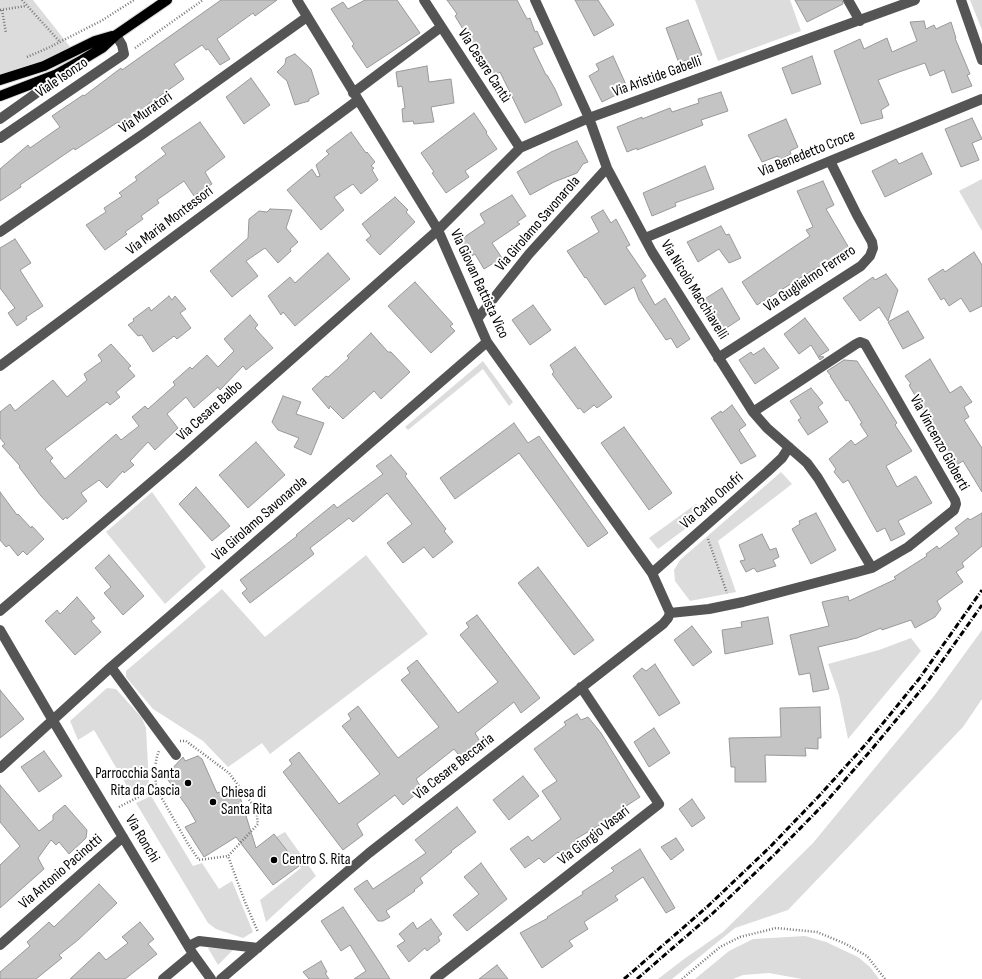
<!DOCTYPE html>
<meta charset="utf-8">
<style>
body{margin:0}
canvas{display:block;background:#fff}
</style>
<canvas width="982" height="979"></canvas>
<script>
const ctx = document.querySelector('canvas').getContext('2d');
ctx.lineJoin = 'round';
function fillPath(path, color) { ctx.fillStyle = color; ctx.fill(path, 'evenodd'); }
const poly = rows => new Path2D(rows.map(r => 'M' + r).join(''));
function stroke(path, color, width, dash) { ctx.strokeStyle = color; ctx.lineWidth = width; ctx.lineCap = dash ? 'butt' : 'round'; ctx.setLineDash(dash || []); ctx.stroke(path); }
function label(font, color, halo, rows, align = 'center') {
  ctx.font = font + ' "Sofia Sans Condensed",sans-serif'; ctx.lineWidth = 4; ctx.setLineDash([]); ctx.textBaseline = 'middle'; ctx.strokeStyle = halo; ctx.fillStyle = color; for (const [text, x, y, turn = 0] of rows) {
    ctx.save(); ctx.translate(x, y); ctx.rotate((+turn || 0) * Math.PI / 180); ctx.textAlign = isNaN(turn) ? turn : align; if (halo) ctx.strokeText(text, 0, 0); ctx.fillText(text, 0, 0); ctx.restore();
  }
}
const green = poly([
 [0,0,33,0,71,48,32,66,0,74],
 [695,0,790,0,801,31,718,61],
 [970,0,982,0,982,30],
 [982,179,982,231,959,191],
 [483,361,513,402,509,406,483,369,408,430,405,427],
 [781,472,792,484,718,541,736,592,690,601,675,581,674,570,680,560],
 [152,492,206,567,165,604,106,532],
 [696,504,704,515,658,549,649,538],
 [366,555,428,634,270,754,262,743,228,767,203,741,153,709,126,677,126,671,222,589,265,637],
 [982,630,982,699,963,727,788,910,735,928,672,979,658,979,684,959,723,932,813,843,934,696],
 [911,638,921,651,848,739,839,695,828,664,879,650],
 [107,688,116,689,142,718,146,728,149,784,131,793,94,730,78,740,70,721],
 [151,796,193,866,202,863,219,889,232,881,253,932,243,938,216,929,208,923,136,803],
 [285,832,316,876,266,922,260,900,301,868,276,837],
 [805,936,826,942,858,957,870,967,879,979,802,979,769,973,743,975,733,979,695,979,729,951,753,939],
 [208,948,234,949,218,965]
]);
const building = poly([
 [221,0,277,0,255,16,253,13,217,39,230,59,220,65,208,49,206,50,202,45,174,64,184,79,147,105,152,112,124,131,118,122,75,150,74,148,20,185,21,187,0,201,0,169,28,145,30,148,60,127,52,116,83,95,84,96,121,68,122,70,221,0],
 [365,0,397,0,420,33,367,68,352,46,354,44,331,9,343,2,348,9,365,0],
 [447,0,517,0,527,19,530,18,535,32,537,31,543,44,533,48,546,75,547,75,555,89,562,105,525,123,500,72,494,76,470,38,469,39,455,16,457,14,447,0],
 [575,0,598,0,614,25,594,36,575,0],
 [795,0,842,0,843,4,807,22,795,0],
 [688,20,702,55,679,63,666,28,688,20],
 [924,21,926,29,934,25,936,29,951,22,956,38,955,38,970,74,967,75,972,86,952,93,944,70,930,76,925,63,899,72,878,80,889,105,881,110,883,118,861,124,834,51,860,39,864,49,887,38,892,52,917,41,910,22,924,21],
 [295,54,311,69,319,94,309,99,309,101,295,105,287,81,277,72,285,64,286,58,295,54],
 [613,56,628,89,602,102,589,76,599,70,596,64,613,56],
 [812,56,821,84,792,94,782,68,812,56],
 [427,66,429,82,451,79,454,103,431,107,434,122,414,124,413,121,403,122,402,109,405,108,402,86,398,87,396,72,427,66],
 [251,78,270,105,244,124,226,97,251,78],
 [721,92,728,111,701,120,703,125,637,150,637,148,627,152,617,127,642,117,642,119,670,108,672,112,699,103,698,99,721,92],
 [474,113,487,132,486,133,497,149,465,171,469,177,446,193,432,173,434,172,421,153,474,113],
 [972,118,982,139,972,143,979,160,961,167,945,129,972,118],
 [786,119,798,147,790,151,791,154,779,160,778,156,762,162,748,135,786,119],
 [200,122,225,157,205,172,212,184,194,196,184,181,157,200,159,203,141,216,143,219,125,232,127,234,105,250,86,225,106,212,104,208,122,196,119,193,137,180,135,177,166,154,161,148,200,122],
 [351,132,366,153,367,152,375,162,371,166,374,168,372,170,378,180,361,194,353,184,334,197,344,210,321,230,287,190,312,169,317,177,320,176,316,165,329,154,326,151,351,132],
 [577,141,588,162,583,164,577,173,554,182,530,195,517,172,551,152,577,141],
 [922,153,932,174,885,197,872,171,896,159,899,164,922,153],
 [705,166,714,189,675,203,676,206,652,216,643,193,705,166],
 [823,181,834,205,826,209,852,253,828,267,826,262,757,305,742,282,810,236,806,230,813,227,797,191,823,181],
 [512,195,526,216,517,222,520,224,492,243,502,258,484,269,475,254,469,258,460,240,485,223,480,214,512,195],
 [395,197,408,210,406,212,415,222,380,255,366,240,371,236,362,224,395,197],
 [270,209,292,210,286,228,298,242,290,249,291,251,278,263,265,248,246,261,258,276,232,297,210,271,248,238,249,219,259,211,267,212,270,209],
 [603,210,611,223,616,219,630,245,626,247,646,276,641,280,655,305,665,298,690,339,677,348,671,338,666,340,639,300,634,287,605,305,586,277,585,278,567,251,599,232,591,217,603,210],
 [721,226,726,235,729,234,741,258,729,263,719,249,698,262,687,242,721,226],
 [15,239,31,263,20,270,43,306,26,317,27,319,17,326,8,313,15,308,0,288,0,248,15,239],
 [974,252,982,265,982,306,970,312,961,298,949,306,944,298,941,300,928,279,943,269,945,272,974,252],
 [328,253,350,279,295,326,283,312,281,315,268,296,290,277,295,283,328,253],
 [886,274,898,290,888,321,879,307,860,321,843,298,873,277,875,280,886,274],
 [415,282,453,324,450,326,455,331,431,353,388,306,415,282],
 [722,288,740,319,722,331,703,300,722,288],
 [169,296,172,300,175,296,186,309,180,313,191,328,177,339,174,336,153,352,142,335,138,336,128,325,134,321,133,319,149,307,151,311,169,296],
 [533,305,551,330,530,345,512,320,533,305],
 [908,311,924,338,903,349,888,322,908,311],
 [250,315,258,325,255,328,273,348,246,370,243,366,220,390,218,387,194,408,186,397,167,414,178,428,155,450,148,442,130,461,134,465,124,473,123,471,107,488,99,480,81,493,87,501,67,519,66,517,63,520,41,496,19,467,20,466,2,446,5,444,0,438,0,412,10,404,15,411,53,380,67,397,87,380,84,374,102,361,98,355,111,344,131,366,128,368,135,376,116,392,120,397,110,405,107,402,45,449,53,458,50,461,65,479,116,434,121,440,139,426,132,417,145,406,148,409,175,385,173,382,190,367,192,369,207,355,218,367,234,351,224,339,250,315],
 [805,318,829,350,819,356,824,357,820,360,811,345,799,354,784,334,805,318],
 [371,333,388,352,391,352,410,372,381,399,374,391,343,419,330,406,329,409,312,389,326,376,328,377,349,358,347,356,371,333],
 [575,347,612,397,597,408,594,405,584,413,580,408,578,409,552,374,554,372,550,365,575,347],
 [764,348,779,368,755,384,739,360,751,352,753,355,764,348],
 [930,359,950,393,961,386,972,402,964,407,969,417,964,420,982,448,982,492,963,461,956,465,926,417,927,416,909,385,911,384,905,376,930,359],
 [844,360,857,361,882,399,897,423,895,425,912,451,886,466,897,487,916,476,932,503,898,521,905,534,891,541,885,528,877,532,848,480,843,483,834,472,836,469,829,459,851,440,855,445,868,436,860,424,862,423,848,400,846,401,830,376,831,376,827,371,844,360],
 [811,388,823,403,818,407,828,422,808,435,798,420,801,418,790,401,811,388],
 [283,396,301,402,296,414,324,423,311,455,294,447,299,438,278,430,272,422,283,396],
 [732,405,746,425,739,430,756,456,741,464,711,418,721,411,722,413,732,405],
 [514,423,528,443,539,436,608,533,588,547,519,453,455,499,440,478,514,423],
 [624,427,672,493,649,510,601,443,624,427],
 [256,442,285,475,248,508,219,475,256,442],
 [391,455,407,474,405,476,446,529,444,531,453,542,433,558,424,547,403,563,387,543,412,524,387,493,353,522,349,518,310,548,314,554,250,603,242,593,247,589,240,580,297,536,296,535,334,504,337,508,383,474,376,466,391,455],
 [196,487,230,526,212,541,179,504,196,487],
 [0,492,17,515,18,514,31,528,32,526,44,539,27,555,23,551,18,556,9,545,6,547,0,540,0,492],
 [816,513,836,550,811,564,792,529,800,524,799,521,816,513],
 [982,513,982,546,962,563,964,567,956,572,963,582,937,601,941,609,935,617,915,628,911,620,882,630,881,628,857,638,818,647,829,689,813,692,810,673,799,675,790,635,829,626,822,602,848,596,849,601,896,579,894,577,927,556,926,554,937,546,939,549,959,534,955,528,968,518,970,520,982,513],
 [762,534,770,550,776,548,779,557,773,560,776,566,757,572,754,568,746,572,740,561,745,560,739,545,762,534],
 [109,555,144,596,123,615,104,593,111,587,95,568,109,555],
 [538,567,594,640,574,655,518,583,538,567],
 [77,597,95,618,91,621,101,632,75,655,45,621,57,610,60,614,77,597],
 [477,615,540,698,521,713,514,702,475,733,481,743,462,759,454,749,416,779,422,789,403,805,395,795,357,824,363,835,343,850,283,772,292,764,289,760,299,752,339,804,380,774,342,726,351,719,348,714,358,706,398,758,439,727,401,680,410,673,407,668,417,660,458,713,498,682,460,635,469,627,466,623,477,615],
 [768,617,773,644,725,654,722,630,742,627,741,622,768,617],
 [692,626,712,652,693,666,674,640,692,626],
 [655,664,680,703,659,716,633,676,642,668,646,671,655,664],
 [0,690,24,719,0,738,0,690],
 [820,707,821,738,818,738,818,749,805,748,806,756,765,755,766,782,735,782,735,767,731,767,729,738,781,737,780,708,820,707],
 [577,714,581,720,588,717,601,733,640,797,617,812,618,814,576,839,579,844,562,856,558,852,544,863,539,858,525,868,510,849,528,836,532,841,561,819,542,791,557,781,534,749,566,725,564,722,577,714],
 [654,728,670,753,649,767,634,742,654,728],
 [44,751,62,776,39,792,21,767,44,751],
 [198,756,202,759,217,793,237,787,256,848,274,834,299,866,273,885,236,837,204,857,185,827,196,822,188,808,168,780,167,774,183,757,185,761,198,756],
 [523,776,539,796,509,820,493,800,523,776],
 [0,785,39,831,53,820,53,815,65,805,87,830,86,838,69,854,59,842,56,845,51,840,38,858,44,869,0,908,0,865,20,846,0,822,0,785],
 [692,799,705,818,692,827,679,809,692,799],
 [457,807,476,832,451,851,452,852,420,878,423,883,414,890,415,891,386,911,390,917,383,921,378,921,354,889,367,880,373,889,426,853,415,840,457,807],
 [676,838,684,850,671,860,661,847,676,838],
 [640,849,675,908,666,913,643,877,615,896,618,900,584,922,588,929,569,941,573,946,542,968,520,933,548,918,547,917,583,894,582,892,614,871,611,868,640,849],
 [481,863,507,899,467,931,453,915,479,894,464,877,481,863],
 [99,884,117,903,78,940,59,955,62,958,36,979,0,979,0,972,30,946,27,942,49,922,54,927,99,884],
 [343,907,380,963,390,979,354,979,366,971,350,945,341,951,321,921,343,907],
 [431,919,442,934,438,937,440,941,427,951,425,948,409,962,397,946,405,941,399,934,413,922,417,929,431,919],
 [140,922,154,939,148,944,157,954,125,979,70,979,99,952,106,960,128,943,122,937,140,922],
 [321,961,327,972,325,973,329,979,309,979,303,972,321,961],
 [497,965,508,979,479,979,497,965]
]);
const path = poly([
 [22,0,60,42],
 [0,10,26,6],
 [2,10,6,33],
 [135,48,203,0],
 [27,57,48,48,101,21,134,0],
 [708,539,727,593],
 [180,741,186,741,229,773,256,809,258,824,228,856,245,902,258,932],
 [156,788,188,844,199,860,228,856],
 [119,807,156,788,155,767,157,756,159,751],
 [682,979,720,947,740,937,776,928,817,932,846,944,867,956,885,979]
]);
const minor = poly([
 [297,0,438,230,487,342,652,573,670,613],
 [424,0,520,148],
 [535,0,589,118,607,168,652,252,753,412,767,428,807,463,818,478,872,568],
 [848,0,860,21],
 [961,0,982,60],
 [353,93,441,27],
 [0,119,45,87,55,75],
 [0,138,124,54,122,45,116,35],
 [0,232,143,134,307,17],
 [645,238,830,161,982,99],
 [478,318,529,254,607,168],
 [718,358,861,266,870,256,873,248,872,242,857,215,830,161],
 [0,366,358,100],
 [652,573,767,472,782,458,789,447],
 [0,611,182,456,438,230,520,148,589,118,915,0],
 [670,613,709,609,743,602,872,568,908,547,954,510,956,504,955,500,865,344,860,342,856,344,753,412],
 [0,630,52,719,193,954,211,979],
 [111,667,176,755],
 [0,768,111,667,487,342],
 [0,945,123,837],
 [189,946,199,941,258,948],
 [163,979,193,954],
 [221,979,369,853,663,624,668,618,670,613],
 [435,979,659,804,581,687]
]);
const major = poly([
 [0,80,44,66,95,41,112,36],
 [0,96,55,75,82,60,102,48,116,35,167,0]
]);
const rail = poly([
 [624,979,707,907,769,848,819,796,866,744,919,679,982,590],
 [637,979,712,914,774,855,825,803,872,749,926,684,982,605]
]);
const markers = [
 [188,783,4,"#000"],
 [213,802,4,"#000"],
 [274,860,4,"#000"]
];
const streetNames = [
 ["Via Cesare Cantù",484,66,57],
 ["Via Aristide Gabelli",657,77,-20],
 ["Viale Isonzo",62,78,-34],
 ["Via Muratori",146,113,-35],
 ["Via Benedetto Croce",807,154,-22],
 ["Via Maria Montessori",170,221,-37],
 ["Via Girolamo Savonarola",538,224,-49],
 ["Via Guglielmo Ferrero",810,279,-34],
 ["Via Giovan Battista Vico",479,284,65],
 ["Via Nicolò Macchiavelli",694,290,58],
 ["Via Cesare Balbo",210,411,-42],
 ["Via Vincenzo Gioberti",939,443,61],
 ["Via Carlo Onofri",712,501,-41],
 ["Via Girolamo Savonarola",260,519,-41],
 ["Via Cesare Beccaria",454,767,-38],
 ["Via Giorgio Vasari",594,836,-38],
 ["Via Ronchi",142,839,59],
 ["Via Antonio Pacinotti",61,872,-41]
];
const poiNames = [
 ["Parrocchia Santa",180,774,"right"],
 ["Rita da Cascia",180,791,"right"],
 ["Chiesa di",221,793],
 ["Santa Rita",221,810],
 ["Centro S. Rita",282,860]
];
fillPath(green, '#dcdcdc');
fillPath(building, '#c4c4c4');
stroke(building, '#999', 1);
stroke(major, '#dbdbdb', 12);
stroke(path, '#777', 2.5, [1, 2]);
stroke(minor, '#555', 10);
stroke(major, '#000', 10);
stroke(rail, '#000', 3, [6, 2, 1, 2]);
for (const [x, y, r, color] of markers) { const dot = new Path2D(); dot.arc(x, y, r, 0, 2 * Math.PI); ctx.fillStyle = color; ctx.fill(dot); stroke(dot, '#fff', 1.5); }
label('15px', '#000', '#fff', streetNames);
label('15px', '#000', '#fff', poiNames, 'left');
</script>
